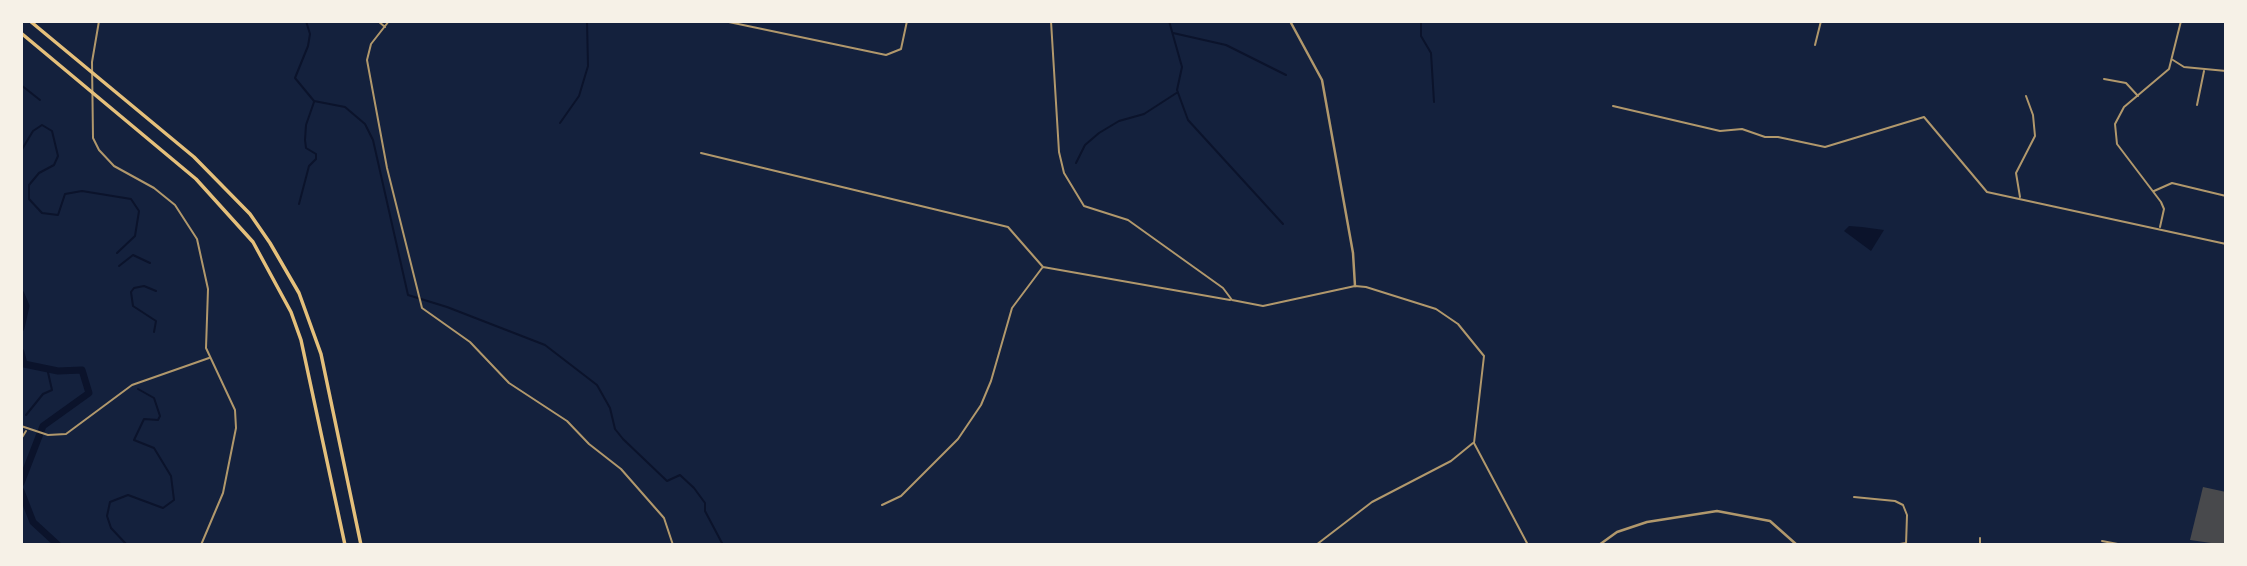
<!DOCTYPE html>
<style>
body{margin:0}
#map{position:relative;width:2247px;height:566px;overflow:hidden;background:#14213d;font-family:Raleway,sans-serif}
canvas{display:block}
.frame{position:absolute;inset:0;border:23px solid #f6f1e7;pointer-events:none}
</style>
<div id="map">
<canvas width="2247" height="566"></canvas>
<div class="frame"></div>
</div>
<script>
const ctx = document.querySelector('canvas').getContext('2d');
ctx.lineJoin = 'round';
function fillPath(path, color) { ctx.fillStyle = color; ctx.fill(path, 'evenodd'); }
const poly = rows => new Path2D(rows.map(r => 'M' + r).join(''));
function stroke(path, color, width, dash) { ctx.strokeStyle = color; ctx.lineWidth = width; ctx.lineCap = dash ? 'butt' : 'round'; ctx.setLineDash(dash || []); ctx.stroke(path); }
const water = poly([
 [1849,226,1862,227,1884,230,1871,251,1844,231]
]);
const stream = poly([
 [306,21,310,34,308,46,295,78,314,101,345,107,365,124,373,140,408,295,447,307,545,345,597,385,610,408,615,429,623,439,667,481,680,475,694,488,705,503,705,511,723,545],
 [1169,21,1182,67,1177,90,1188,120,1283,224],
 [1421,21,1421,36,1431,53,1434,102],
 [1173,33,1226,45,1286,75],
 [21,85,40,100],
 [560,123,579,96,588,66,587,21],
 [21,151,33,131,42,125,52,131,58,156,54,165,39,173,29,185,29,199,42,213,58,215,65,194,82,191,131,199,139,211,135,236,117,253],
 [1076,163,1085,145,1099,133,1119,121,1144,114,1178,92],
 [299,204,309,166,316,159,316,154,306,148,305,140,306,125,314,102],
 [119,266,133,255,150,263],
 [154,332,156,321,133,306,131,292,134,288,144,286,156,291],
 [26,415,43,394,52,390,47,368],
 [127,545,111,528,107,516,110,502,128,495,163,508,174,500,171,476,154,448,134,440,144,419,158,420,160,416,154,398,138,389]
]);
const river = poly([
 [21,294,26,306,21,328],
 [21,352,24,364,58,371,82,370,89,393,43,426,21,483],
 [21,491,33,522,58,545]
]);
const building = poly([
 [2203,487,2226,492,2225,545,2190,540]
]);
const minor = poly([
 [99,21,92,62,93,138,99,150,114,166,154,188,175,205,197,239,208,289,206,348,235,410,236,428,223,493,201,545],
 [378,21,385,27],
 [389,21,371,44,367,60,387,168,422,308,470,342,509,383,567,421,589,444,621,469,664,518,673,545],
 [724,21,886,55,901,49,907,21],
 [1051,21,1059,152,1064,173,1084,206,1128,220,1223,288,1232,300,1263,306,1355,286,1366,287,1436,309,1458,324,1484,356,1474,443,1528,545],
 [2193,21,2218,22],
 [1815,45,1821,21],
 [2173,60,2184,67,2226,71],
 [2104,79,2126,83,2138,96],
 [2197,105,2204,71],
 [1613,106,1720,131,1742,129,1765,137,1778,137,1825,147,1924,117,1987,192,2226,244],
 [701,153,1008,227,1043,267,1230,300],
 [2154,191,2172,183,2226,196],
 [2020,197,2016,173,2035,136,2033,115,2026,96],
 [2160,227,2164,209,2161,202,2117,144,2115,124,2124,107,2169,69,2181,21],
 [21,426,48,435,66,434,132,385,209,358],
 [21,439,26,431],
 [1854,497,1895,501,1903,505,1907,515,1906,545],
 [882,505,901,496,958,439,981,405,991,381,1012,308,1042,268],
 [1980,538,1980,545],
 [2102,541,2123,545],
 [1316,545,1372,502,1451,461,1473,443],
 [1894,545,1906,543]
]);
const tertiary = poly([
 [1290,21,1322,80,1353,253,1355,286],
 [1599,545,1617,532,1647,522,1717,511,1770,521,1797,545]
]);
const motorway = poly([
 [30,21,194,157,250,214,270,243,299,293,321,354,361,545],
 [21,33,196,179,253,242,291,312,301,340,345,545]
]);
fillPath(water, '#0b132b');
stroke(stream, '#0b132b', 2);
stroke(river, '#0b132b', 7);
fillPath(building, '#48494c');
stroke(minor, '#b1986c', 2);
stroke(tertiary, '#b1986c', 2.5);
stroke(motorway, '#e5c07b', 3.5);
</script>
